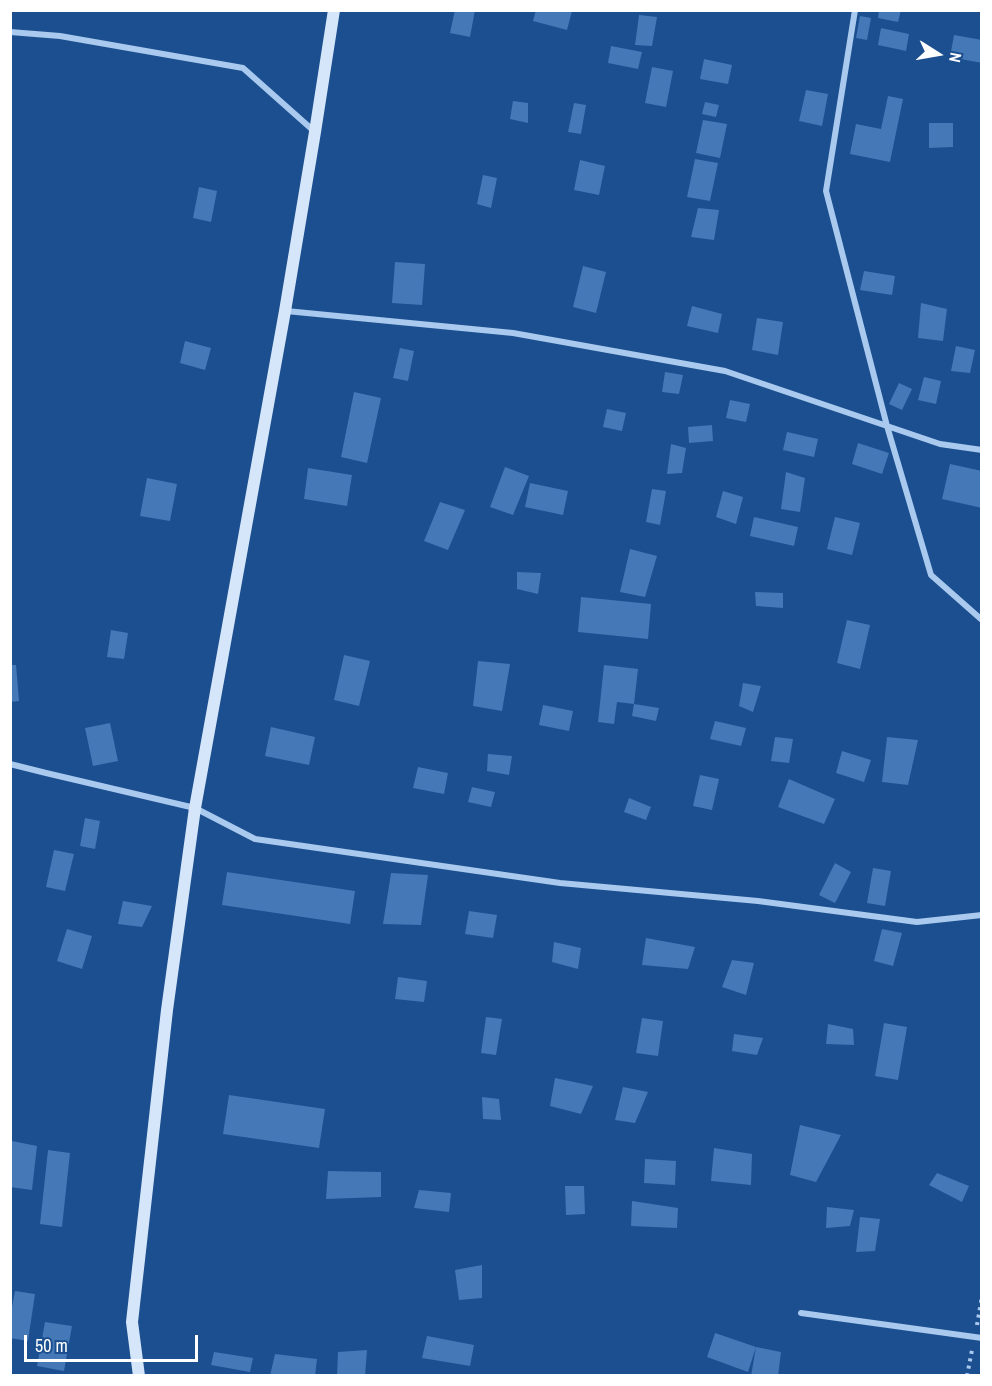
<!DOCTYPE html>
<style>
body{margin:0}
#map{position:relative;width:992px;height:1386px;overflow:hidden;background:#1b4f8f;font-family:"Archivo Narrow",sans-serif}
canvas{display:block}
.frame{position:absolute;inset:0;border:12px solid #fff;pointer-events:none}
.north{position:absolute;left:908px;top:24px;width:60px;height:60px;-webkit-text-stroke:4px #1b4f8f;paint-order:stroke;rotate:101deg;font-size:16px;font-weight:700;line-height:24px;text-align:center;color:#fff}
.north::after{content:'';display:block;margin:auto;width:21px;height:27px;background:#fff;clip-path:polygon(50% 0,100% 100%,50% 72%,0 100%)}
.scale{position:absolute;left:24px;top:1335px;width:174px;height:27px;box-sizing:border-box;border:3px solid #fff;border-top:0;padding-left:8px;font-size:18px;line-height:21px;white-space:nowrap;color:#fff;-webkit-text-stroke:4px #1b4f8f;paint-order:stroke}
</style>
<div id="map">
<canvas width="992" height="1386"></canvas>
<div class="frame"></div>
<div class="north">N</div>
<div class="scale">50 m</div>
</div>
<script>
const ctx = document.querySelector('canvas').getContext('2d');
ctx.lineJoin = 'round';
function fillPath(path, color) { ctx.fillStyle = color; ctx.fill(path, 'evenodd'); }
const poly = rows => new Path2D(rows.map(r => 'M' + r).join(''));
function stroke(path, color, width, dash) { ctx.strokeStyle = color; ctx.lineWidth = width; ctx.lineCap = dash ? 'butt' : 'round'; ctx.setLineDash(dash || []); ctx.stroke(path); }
const building = poly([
 [455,10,475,10,470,37,450,33],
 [536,10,572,11,567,30,533,21],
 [879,10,901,10,898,22,878,18],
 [639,15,657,17,652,46,635,45],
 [860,16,871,18,867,40,856,38],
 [881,28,909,34,906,51,878,45],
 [954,35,982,40,982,63,950,57],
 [611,46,642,52,638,69,608,63],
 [704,59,732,65,728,84,700,79],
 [652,67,673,71,666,107,645,103],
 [806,90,828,94,822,126,799,121],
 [888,96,903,99,890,162,850,154,856,124,881,129],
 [513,101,528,103,528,123,510,119],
 [705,102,719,105,716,117,702,114],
 [574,103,586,105,581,134,568,132],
 [703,120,727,124,720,158,696,153],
 [929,123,953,123,953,147,929,148],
 [695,159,718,163,710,201,687,197],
 [580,160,605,166,599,195,574,190],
 [483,175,497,178,491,208,477,204],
 [199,187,217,191,211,222,193,218],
 [698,208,719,210,714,240,691,237],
 [395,262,425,264,422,305,392,303],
 [583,266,606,272,596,313,573,307],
 [864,271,895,276,892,295,860,290],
 [921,303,947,309,943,341,918,338],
 [692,306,722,314,718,333,687,326],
 [757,318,783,322,778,355,752,350],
 [185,341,211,348,205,370,180,363],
 [956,346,975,350,970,373,951,371],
 [400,348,414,351,408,381,393,378],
 [665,372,683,375,679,394,662,392],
 [924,377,941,381,936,404,918,400],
 [899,383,912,389,902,410,889,404],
 [354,392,381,398,367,463,341,457],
 [730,400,750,404,746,422,726,418],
 [607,409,626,413,622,431,603,427],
 [712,425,713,441,689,443,688,427],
 [787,432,818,439,814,457,783,450],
 [858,443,889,453,882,474,852,464],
 [671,444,686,448,682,473,667,474],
 [950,464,982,471,982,508,942,499],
 [505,467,529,476,513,515,490,507],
 [308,468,352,475,347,506,304,499],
 [786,472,805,478,800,512,781,509],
 [147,478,177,484,170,521,140,516],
 [530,483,568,491,563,515,525,507],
 [652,489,666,491,660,525,646,522],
 [723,491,743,497,736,524,716,517],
 [440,502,465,510,448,550,424,541],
 [754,517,798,527,794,546,750,536],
 [835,517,860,523,852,555,827,549],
 [630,549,657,556,645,597,620,592],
 [517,572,541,573,538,594,517,589],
 [755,592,783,593,783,608,756,606],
 [581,597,651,604,648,639,578,632],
 [847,620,870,625,860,669,837,663],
 [111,630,128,633,124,659,107,657],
 [344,655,370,661,359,706,334,700],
 [478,661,510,664,502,711,473,706],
 [10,665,16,665,19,701,10,702],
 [604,665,638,669,634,704,659,708,656,721,632,716,634,704,617,702,614,724,598,722],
 [743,683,761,686,753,712,739,706],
 [543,705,573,711,569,731,539,725],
 [715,721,746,728,741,746,710,739],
 [110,723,118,761,93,766,85,728],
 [271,727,315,737,309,765,265,756],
 [775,737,793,739,789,763,771,761],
 [887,737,918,740,908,785,882,782],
 [842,751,871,760,864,782,836,773],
 [488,754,512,756,509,775,487,771],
 [418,767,448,773,444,794,413,788],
 [700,775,719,779,712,810,693,806],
 [789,779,835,799,824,824,778,807],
 [472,787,495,792,491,807,468,802],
 [629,798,651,807,646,820,624,812],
 [85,818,100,821,95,849,80,846],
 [54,850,74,854,65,891,46,887],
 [835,863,851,872,835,903,819,895],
 [873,868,891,871,885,906,867,903],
 [227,872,355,891,350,924,222,905],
 [391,873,428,875,421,925,383,924],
 [123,901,152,906,142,927,118,924],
 [469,911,497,915,493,938,465,934],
 [67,929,92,936,82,969,57,961],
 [882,929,902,933,893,966,874,961],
 [646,938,695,947,688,969,642,965],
 [554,942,581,948,578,969,552,962],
 [732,960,754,963,746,995,722,987],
 [398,977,427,981,424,1002,395,999],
 [486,1017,502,1019,496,1055,481,1053],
 [642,1018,663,1021,658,1056,636,1053],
 [884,1023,907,1027,898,1080,875,1076],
 [828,1024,853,1029,854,1045,826,1044],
 [734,1034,763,1038,757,1055,732,1051],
 [555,1078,593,1086,581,1114,550,1106],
 [623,1087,648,1092,635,1123,615,1120],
 [229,1095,325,1109,319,1148,223,1134],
 [482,1097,499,1099,501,1120,483,1119],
 [800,1125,841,1135,816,1182,790,1175],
 [12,1141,37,1146,32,1190,10,1187,10,1154],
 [714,1148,752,1154,751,1185,711,1181],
 [48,1150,70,1153,62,1227,40,1224],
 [645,1159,676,1161,675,1185,644,1183],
 [328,1171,381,1172,381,1197,326,1199],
 [937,1173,969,1186,962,1202,929,1185],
 [565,1186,584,1186,585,1214,566,1215],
 [419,1190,451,1193,449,1212,414,1208],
 [632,1201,678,1208,677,1228,631,1226],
 [827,1207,854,1210,850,1226,826,1228],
 [860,1217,880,1219,875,1251,856,1252],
 [482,1265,482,1298,459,1300,455,1270],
 [15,1291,35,1294,28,1341,10,1338,10,1317],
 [45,1322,72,1326,64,1371,37,1366],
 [715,1333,756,1347,781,1352,778,1376,751,1376,756,1347,748,1372,707,1357],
 [427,1336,474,1345,470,1366,422,1358],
 [367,1350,365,1376,337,1376,338,1352],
 [214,1352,253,1358,250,1372,211,1365],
 [275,1354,317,1359,315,1376,270,1376]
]);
const path = poly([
 [977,1325,982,1296],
 [967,1376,972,1350]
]);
const street = poly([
 [855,10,826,191,887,426,931,575,982,620],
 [10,32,60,36,243,68,315,132],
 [286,311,513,333,725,371,940,444,982,450],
 [10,764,46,773,195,808,255,839,560,883,758,901,917,922,982,915],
 [801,1313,982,1338]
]);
const secondary = poly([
 [139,1376,132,1322,167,1010,195,808,285,311,315,132,334,10]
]);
fillPath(building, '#4478b7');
stroke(path, '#a9c9ee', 4, [3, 4.5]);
stroke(street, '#a9c9ee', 6);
stroke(secondary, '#d6e6fa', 12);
</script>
